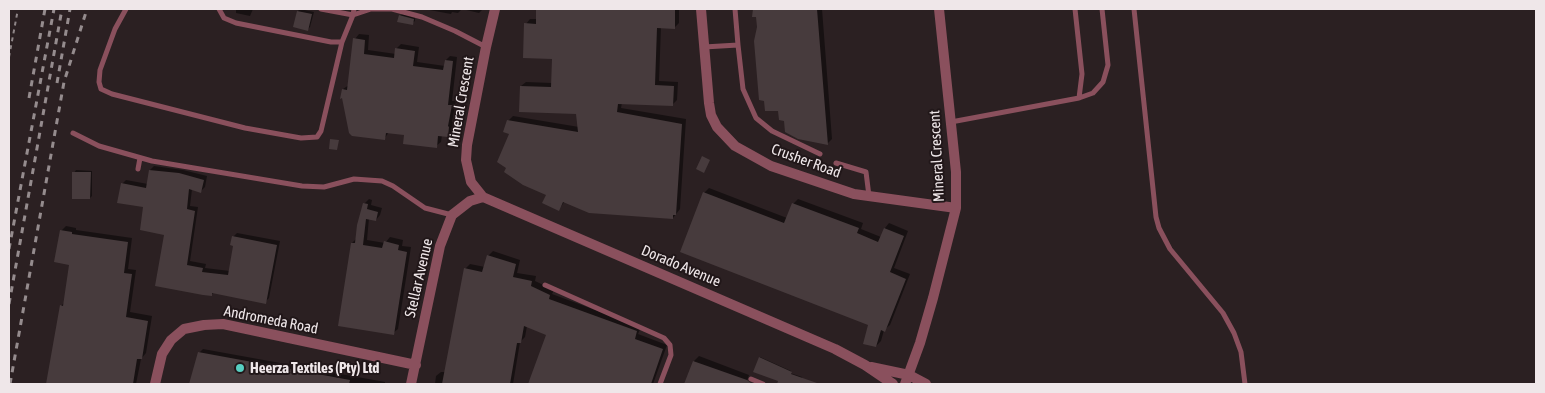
<!DOCTYPE html>
<style>
body{margin:0}
#map{position:relative;width:1545px;height:393px;overflow:hidden;background:#2b2022;font-family:"Asap Condensed",sans-serif}
canvas{display:block}
.frame{position:absolute;inset:0;border:10px solid #efe7e9;pointer-events:none}
</style>
<div id="map">
<canvas width="1545" height="393"></canvas>
<div class="frame"></div>
</div>
<script>
const ctx = document.querySelector('canvas').getContext('2d');
ctx.lineJoin = 'round';
function fillPath(path, color) { ctx.fillStyle = color; ctx.fill(path, 'evenodd'); }
const poly = rows => new Path2D(rows.map(r => 'M' + r).join(''));
function stroke(path, color, width, dash) { ctx.strokeStyle = color; ctx.lineWidth = width; ctx.lineCap = dash ? 'butt' : 'round'; ctx.setLineDash(dash || []); ctx.stroke(path); }
function label(font, color, halo, rows, align = 'center') {
  ctx.font = font + ' "Asap Condensed",sans-serif'; ctx.lineWidth = 4; ctx.setLineDash([]); ctx.textBaseline = 'middle'; ctx.strokeStyle = halo; ctx.fillStyle = color; for (const [text, x, y, turn = 0] of rows) {
    ctx.save(); ctx.translate(x, y); ctx.rotate((+turn || 0) * Math.PI / 180); ctx.textAlign = isNaN(turn) ? turn : align; if (halo) ctx.strokeText(text, 0, 0); ctx.fillText(text, 0, 0); ctx.restore();
  }
}
const shadow = poly([
 [236,9,253,9,250,16,236,13],
 [300,9,314,12,310,27,308,29,298,11],
 [424,9,483,9,479,13,462,9,458,13,452,12,451,14],
 [537,9,679,9,679,23,674,28,661,27,659,81,678,82,677,100,672,105,622,103,621,108,686,119,680,209,673,218,565,201,559,209,547,194,508,168,510,133,508,121,513,116,579,127,577,113,521,86,526,82,552,83,553,58,526,24,530,19,537,19],
 [755,9,822,9,832,139,828,143,785,120,779,110,758,27,757,16,753,16],
 [402,14,415,17,415,21,412,23,400,16],
 [359,34,369,35,368,50,396,54,396,49,401,44,419,47,417,62,445,66,446,60,450,56,457,57,452,101,456,101,452,122,453,122,452,131,447,136,442,135,441,142,436,146,405,134,389,132,384,139,343,89,349,85,355,39],
 [154,166,183,170,207,176,205,187,201,191,192,189,190,206,198,207,190,261,206,264,205,268,230,271,235,245,233,237,237,233,280,241,269,298,265,302,214,292,211,295,203,294,166,234,145,206,122,184,126,180,148,184,150,170],
 [76,170,92,171,92,196,90,198,74,173],
 [709,188,787,218,793,204,798,199,863,223,861,229,881,237,885,228,889,223,908,231,894,268,910,274,890,325,884,330,881,341,876,346,870,324,704,193],
 [369,199,372,200,371,205,382,208,380,215,376,220,369,218,367,240,385,243,390,237,403,240,402,246,411,247,398,329,393,333,352,243,356,239,364,204],
 [66,226,76,228,76,230,132,238,128,269,136,270,130,312,152,316,146,353,141,359,136,384,47,384,61,306,65,302,70,264,61,231],
 [493,251,520,260,517,273,536,276,535,281,554,290,552,294,641,327,638,334,667,345,653,384,530,384,548,334,527,326,525,337,520,342,513,384,435,384,436,376,441,372,445,372,465,269,470,264,485,267,488,256],
 [203,349,385,382,385,384,190,384,199,353],
 [699,356,749,375,746,384,747,384,686,384,694,361],
 [760,357,791,371,790,373,802,377,799,384,789,384,754,371]
]);
const building = poly([
 [536,9,675,9,675,29,657,28,655,85,674,86,673,106,618,104,617,112,682,124,676,215,673,215,673,219,589,213,563,202,559,211,542,203,546,195,523,185,504,172,506,168,497,162,509,134,503,132,507,120,578,132,576,114,519,112,520,86,551,87,552,59,523,58,524,23,536,24],
 [753,9,817,9,828,145,798,139,785,132,784,121,779,120,778,111,765,111,764,101,759,100,754,41,757,27,756,17,752,17],
 [297,11,312,14,308,31,293,27],
 [399,15,414,19,413,25,397,22],
 [353,38,365,40,364,54,394,58,395,48,415,51,413,66,443,70,445,60,453,61,448,105,452,105,448,126,449,127,448,137,438,136,437,148,403,144,404,135,386,133,385,140,352,136,349,133,342,98,340,99,342,89,347,90],
 [330,139,339,140,337,150,329,149],
 [702,156,710,160,704,173,696,169],
 [149,170,179,173,204,180,201,193,189,189,187,209,195,211,187,265,203,268,202,272,228,275,233,246,230,245,232,236,277,245,266,304,212,293,212,296,203,295,155,286,164,235,140,230,143,207,117,203,121,183,146,188],
 [72,172,91,172,90,199,72,199],
 [703,192,784,223,792,203,859,228,857,233,878,242,884,228,904,236,890,272,906,279,885,332,881,330,876,347,863,344,868,325,680,252],
 [363,203,368,204,367,209,378,212,376,221,366,219,363,245,382,248,384,241,399,245,398,250,407,252,394,335,338,326,351,243,355,243,357,225],
 [60,230,72,232,72,234,128,242,124,273,132,274,126,317,148,321,142,359,137,359,133,384,46,384,60,305,63,306,69,265,54,262],
 [487,255,516,264,513,277,532,281,531,286,550,295,549,299,637,331,635,339,663,349,651,384,528,384,546,335,524,326,521,343,517,343,510,384,442,384,464,268,482,272],
 [198,352,350,380,349,384,189,384],
 [759,357,792,372,791,374,817,383,817,384,777,384,778,381,753,372],
 [693,361,747,380,752,384,684,384]
]);
const path = poly([
 [9,57,18,9]
]);
const lane = poly([
 [126,9,115,29,100,70,99,82,101,89,112,94,245,128,301,138,317,137,321,131,342,42],
 [219,9,224,18,236,23,331,42,342,42,353,15,321,9],
 [354,9,353,15,371,9,392,9,422,17,455,31,486,47],
 [735,9,738,45],
 [1075,9,1082,74,1079,98],
 [1134,9,1156,217,1159,228,1170,249,1223,313,1234,333,1241,352,1245,384],
 [704,47,738,45,743,89,756,118,772,131,820,154],
 [951,122,1079,98,1093,93,1103,82,1108,65,1102,9],
 [73,133,99,146,152,161,302,186,324,187,354,179,382,181,393,186,425,208,452,215],
 [836,163,866,172,869,196],
 [138,169,140,158],
 [545,285,664,338,670,345,671,355,660,384],
 [751,379,763,384]
]);
const street = poly([
 [495,9,486,47,467,145,466,160,471,182,483,197,835,349,865,365,893,384],
 [701,9,709,103,711,115,717,127,735,146,771,166,854,194,956,208],
 [871,367,909,375,926,384],
 [155,384,162,354,171,340,184,329,204,325,223,324,416,365],
 [411,384,440,246,452,215,470,201,483,197],
 [905,384,920,343,933,298,956,208,956,172,939,9]
]);
const rail = poly([
 [57,83,70,9],
 [29,98,45,9],
 [9,249,54,9],
 [9,304,62,9],
 [10,384,64,82,87,9]
]);
const markers = [
 [240,368,5,"#57cec1"]
];
const streetNames = [
 ["Mineral Crescent",461,102,-80],
 ["Mineral Crescent",937,156,-93],
 ["Crusher Road",806,161,20],
 ["Dorado Avenue",681,266,23],
 ["Stellar Avenue",419,278,-77],
 ["Andromeda Road",271,320,11]
];
const poiNames = [
 ["Heerza Textiles (Pty) Ltd",250,368]
];
fillPath(shadow, '#0007');
fillPath(building, '#473b3d');
stroke(path, '#8f8688', 2, [4, 4]);
stroke(lane, '#8a505d', 5);
stroke(street, '#8a505d', 10);
stroke(rail, '#958c8e', 3, [6, 6]);
for (const [x, y, r, color] of markers) { const dot = new Path2D(); dot.arc(x, y, r, 0, 2 * Math.PI); ctx.fillStyle = color; ctx.fill(dot); stroke(dot, '#211719', 2); }
label('15px', '#efe7e9', '#211719', streetNames);
label('bold 15px', '#efe7e9', '#211719', poiNames, 'left');
</script>
